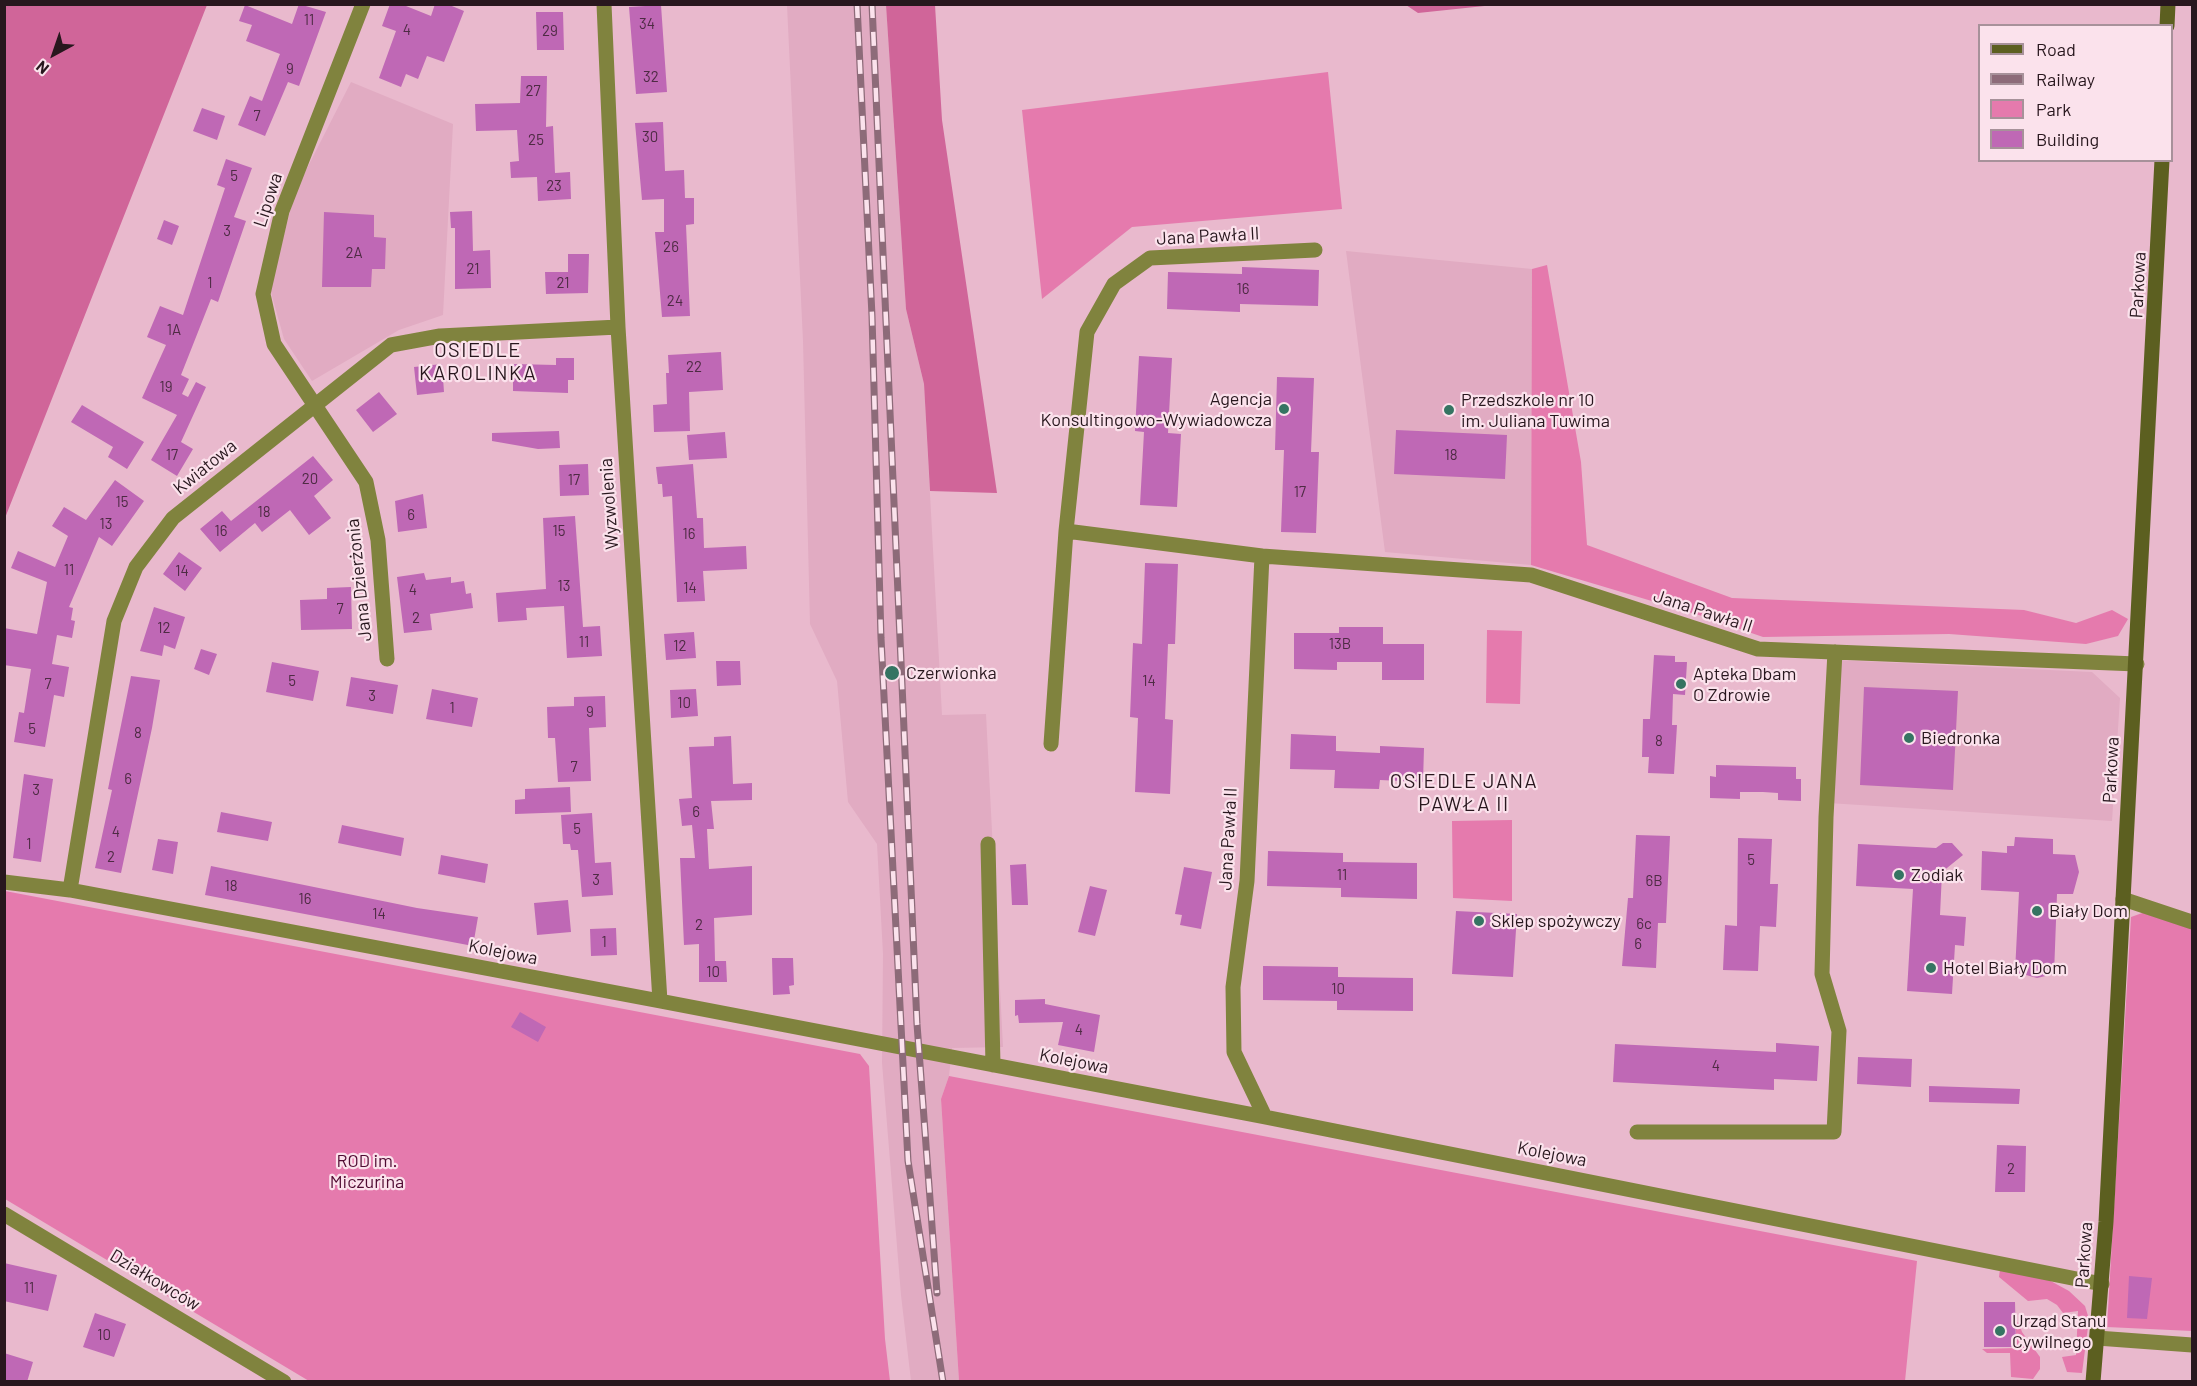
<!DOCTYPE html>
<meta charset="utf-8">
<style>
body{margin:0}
#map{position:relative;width:2197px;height:1386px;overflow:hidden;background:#e9b9cd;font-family:Barlow,sans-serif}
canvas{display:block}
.frame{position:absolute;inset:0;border:6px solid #28171e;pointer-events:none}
.legend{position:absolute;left:1978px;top:24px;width:195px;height:138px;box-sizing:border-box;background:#fbe2ec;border:2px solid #a7919a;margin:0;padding:8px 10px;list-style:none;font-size:18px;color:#28171e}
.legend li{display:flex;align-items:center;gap:12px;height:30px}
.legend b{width:30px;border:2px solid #a7919a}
.north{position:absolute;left:24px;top:24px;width:60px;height:60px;-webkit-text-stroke:4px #fbe2ec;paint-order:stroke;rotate:220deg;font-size:16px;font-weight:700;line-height:24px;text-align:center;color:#28171e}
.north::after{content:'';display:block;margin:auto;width:21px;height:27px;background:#28171e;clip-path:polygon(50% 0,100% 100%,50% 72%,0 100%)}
</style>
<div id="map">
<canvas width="2197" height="1386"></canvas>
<div class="frame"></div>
<ul class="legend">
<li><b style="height:8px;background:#5c5f20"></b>Road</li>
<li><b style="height:8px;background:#8d6b79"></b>Railway</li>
<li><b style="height:16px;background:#e57aad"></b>Park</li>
<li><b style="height:16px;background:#bf68b5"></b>Building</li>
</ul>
<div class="north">N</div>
</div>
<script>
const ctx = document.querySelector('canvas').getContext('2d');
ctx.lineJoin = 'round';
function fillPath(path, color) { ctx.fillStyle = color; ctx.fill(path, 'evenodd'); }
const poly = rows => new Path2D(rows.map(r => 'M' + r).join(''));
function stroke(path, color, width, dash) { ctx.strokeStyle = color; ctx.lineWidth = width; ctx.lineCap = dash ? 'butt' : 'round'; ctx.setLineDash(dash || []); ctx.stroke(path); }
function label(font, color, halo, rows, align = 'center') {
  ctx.font = font + ' Barlow,sans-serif'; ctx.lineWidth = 4.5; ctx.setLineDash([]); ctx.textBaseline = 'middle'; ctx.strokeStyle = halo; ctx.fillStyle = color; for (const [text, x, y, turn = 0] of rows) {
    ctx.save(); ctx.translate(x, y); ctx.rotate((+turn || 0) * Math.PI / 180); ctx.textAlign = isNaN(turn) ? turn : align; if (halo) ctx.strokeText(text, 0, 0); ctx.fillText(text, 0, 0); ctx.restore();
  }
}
const built = poly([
 [787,5,886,5,906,309,924,384,942,715,986,714,1003,1047,952,1048,949,1076,941,1099,959,1381,911,1381,901,1295,882,1063,883,954,877,844,848,802,837,681,810,624,803,341],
 [351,82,453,124,443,315,399,330,312,381,284,339,270,289,295,192],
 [1346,251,1532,269,1531,565,1385,552],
 [1835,660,2092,672,2120,698,2112,821,1828,803]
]);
const green = poly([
 [1328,72,1342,209,1132,227,1042,299,1022,110],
 [1547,265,1581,462,1587,545,1732,598,2024,610,2076,623,2112,610,2128,619,2118,636,2086,644,1949,634,1763,637,1702,616,1531,565,1532,269],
 [1487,630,1522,631,1520,704,1486,703],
 [1512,820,1512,901,1453,898,1452,821],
 [5,891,860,1054,869,1066,885,1339,890,1381,309,1381,5,1199],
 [2148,911,2192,914,2192,1331,2107,1327,2131,917],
 [949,1076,1917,1261,1905,1381,959,1381,941,1099],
 [2000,1269,2047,1279,2069,1291,2085,1306,2089,1319,2082,1373,2067,1372,2062,1357,2076,1355,2078,1311,2063,1313,2057,1305,2047,1299,2028,1301,1999,1277],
 [2016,1322,2019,1323,2022,1332,2040,1357,2040,1369,2033,1379,2011,1377,2010,1353,1987,1353,1982,1349,2016,1348]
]);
const forest = poly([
 [5,4,207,5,5,518,4,5],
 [886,5,935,5,942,120,997,493,930,491,924,384,906,309],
 [1406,5,1494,5,1418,13]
]);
const building = poly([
 [299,4,326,12,299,86,288,82,265,136,238,125,250,96,262,101,280,54,246,41,252,25,239,21,245,5,292,24],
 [390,4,401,4,431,16,435,4,447,4,464,11,444,62,427,56,418,79,406,74,401,87,379,78,396,31,382,26],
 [661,5,667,92,636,94,629,7],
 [536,12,563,12,564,50,537,50],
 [521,76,547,76,546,127,553,126,555,173,570,172,571,199,538,201,537,177,511,178,510,162,519,161,517,130,476,131,475,104,520,103],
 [202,108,225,116,217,140,193,131],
 [663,122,665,171,684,170,685,198,694,198,694,224,686,225,690,316,662,317,655,232,664,232,664,199,642,200,635,123],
 [226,159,252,168,234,217,246,221,218,302,211,299,181,375,189,379,182,394,188,397,196,382,206,387,181,442,193,449,177,476,151,460,177,415,142,398,166,345,147,337,160,306,183,315,225,188,217,185],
 [472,211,473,251,490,250,491,288,455,289,455,228,451,228,450,212],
 [324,212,374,215,374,237,386,238,385,269,372,269,371,287,322,287],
 [164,220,179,226,172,245,157,239],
 [568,254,589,254,588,293,546,294,545,272,568,272],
 [1242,267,1319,270,1318,306,1240,304,1240,312,1167,309,1168,272,1242,274],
 [721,352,723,390,689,392,690,431,654,432,653,405,667,404,666,373,669,373,668,355],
 [1139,356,1172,358,1168,433,1181,434,1177,507,1140,505,1144,432,1135,431],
 [556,358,574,358,574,380,568,380,568,393,513,391,513,364,556,365],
 [442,364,444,392,417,395,414,367],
 [1277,377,1314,378,1311,452,1319,452,1316,533,1281,532,1284,450,1275,450],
 [379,392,397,414,373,432,356,410],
 [82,405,144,442,127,469,108,457,113,447,71,422],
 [1396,430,1507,435,1505,479,1394,474],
 [559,431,560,448,538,449,492,441,492,433],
 [725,432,727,458,689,460,687,435],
 [313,456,333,480,314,496,331,518,309,535,290,510,262,532,255,523,220,552,200,529,222,511,231,521],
 [588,464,589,495,560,496,559,465],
 [693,464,697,518,703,518,704,548,746,546,747,569,703,571,705,601,677,602,672,496,663,497,662,484,658,484,656,467],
 [115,480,144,501,112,546,99,537,69,607,73,608,71,620,75,621,72,638,57,635,52,664,69,667,64,697,54,695,45,747,14,742,19,712,24,713,31,669,4,665,4,628,37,634,47,582,11,568,18,551,55,567,68,536,52,526,64,507,86,520],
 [423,494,427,528,398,532,395,501],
 [575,516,583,627,600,626,602,656,567,658,564,606,526,608,527,620,498,622,496,593,546,589,543,518],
 [179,552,202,568,185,591,163,574],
 [1145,563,1178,564,1175,644,1168,644,1165,719,1173,720,1170,794,1135,792,1138,718,1130,717,1133,643,1142,644],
 [424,573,426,580,451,577,451,583,464,581,466,594,471,593,473,608,430,614,432,630,404,633,397,577],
 [351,587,352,629,301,630,300,600,327,599,327,588],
 [154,607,185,617,175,649,164,645,162,656,140,651],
 [1339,627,1383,627,1383,644,1424,644,1424,680,1382,680,1382,662,1337,662,1337,670,1294,669,1294,633,1339,633],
 [694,632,696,658,666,660,664,634],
 [201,649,217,654,209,675,194,669],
 [1654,655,1675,656,1675,662,1687,662,1685,695,1673,694,1672,725,1677,725,1674,774,1648,773,1649,757,1642,757,1643,719,1650,719],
 [716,661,740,661,741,685,717,686],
 [272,662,319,671,313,701,266,692],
 [131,676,160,680,152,728,121,873,95,868,112,790,108,789],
 [351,677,398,685,393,714,346,706],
 [1864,687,1958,691,1953,790,1860,785],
 [432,689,478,698,472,727,426,719],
 [696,689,698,716,671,718,670,690],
 [605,696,606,727,589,728,591,781,558,782,555,738,548,738,547,707,574,706,574,697],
 [1291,734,1336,736,1336,751,1380,753,1380,746,1424,748,1423,782,1380,780,1379,789,1334,788,1335,770,1290,769],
 [731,736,733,784,752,783,752,800,711,801,714,829,707,829,709,869,752,866,752,915,714,918,715,961,726,961,727,982,699,982,699,944,684,945,680,858,695,858,692,825,682,826,679,799,692,798,689,747,714,746,714,737],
 [1716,765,1796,767,1796,779,1801,779,1801,801,1778,800,1778,793,1763,792,1740,792,1740,799,1710,798,1710,776,1716,777],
 [24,774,53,779,41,862,13,858],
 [570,787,571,812,515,814,515,800,525,799,525,789],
 [221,812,272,822,268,841,217,832],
 [592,813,595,863,611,862,613,895,582,897,578,850,571,850,570,844,563,844,561,815],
 [342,825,404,838,401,856,338,843],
 [1636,835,1670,836,1666,923,1658,923,1656,968,1622,966,1628,898,1633,898],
 [2015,837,2053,839,2053,854,2075,855,2079,872,2073,894,2057,894,2054,974,2037,978,2015,972,2019,892,1981,890,1982,851,2007,853,2007,846,2014,846],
 [1738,838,1772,839,1770,884,1778,884,1776,927,1760,926,1758,971,1723,970,1725,925,1737,926],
 [158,839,178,842,173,874,152,870],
 [1943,843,1952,843,1963,855,1942,872,1940,915,1966,917,1964,946,1955,945,1952,994,1907,991,1913,889,1856,886,1858,844,1936,848],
 [1268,851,1343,853,1343,862,1417,863,1417,899,1341,897,1341,888,1267,886],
 [441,855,488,864,485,883,438,874],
 [1026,864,1028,905,1012,905,1010,865],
 [211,866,417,908,478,917,473,946,205,895],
 [1184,867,1212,872,1201,929,1180,925,1182,915,1175,914],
 [1090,886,1107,890,1095,936,1078,932],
 [568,900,571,932,537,935,534,903],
 [1456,911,1517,914,1513,977,1452,974],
 [616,928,617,955,591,956,590,929],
 [772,958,793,958,794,985,789,986,790,994,773,995],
 [1263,966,1338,967,1338,977,1413,978,1413,1011,1337,1010,1337,1001,1263,1000],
 [1045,999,1045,1004,1100,1015,1094,1052,1058,1045,1063,1022,1019,1023,1018,1015,1015,1016,1015,1000],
 [520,1012,546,1027,538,1042,511,1027],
 [1776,1043,1819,1046,1817,1081,1774,1079,1774,1090,1613,1082,1615,1044,1776,1052],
 [1858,1057,1912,1059,1911,1087,1857,1084],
 [1929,1086,2020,1089,2019,1104,1929,1102],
 [1997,1145,2026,1146,2025,1192,1995,1192],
 [4,1263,57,1275,48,1311,4,1301],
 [2129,1276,2152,1278,2147,1319,2127,1318],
 [1984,1302,2015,1302,2016,1347,1984,1347],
 [95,1313,126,1324,114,1357,83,1347],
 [4,1353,33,1362,27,1382,4,1382]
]);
const street = poly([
 [363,4,282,211,263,294,274,344,366,482,378,540,387,659],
 [604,4,618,327,660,1001],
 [1262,556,1066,531,1087,332,1114,284,1150,258,1315,250],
 [1051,744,1066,531],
 [988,844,993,1065],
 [4,882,70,890,660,1001,1265,1117,2102,1284],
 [70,890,114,621,136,567,173,518,391,345,440,336,618,327],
 [2123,899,2192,922],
 [1265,1117,1234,1052,1233,987,1247,881,1262,556,1531,575,1758,649,2137,664],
 [1637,1132,1834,1132,1839,1031,1822,974,1826,817,1835,652],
 [4,1214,284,1382],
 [2097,1338,2192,1345]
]);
const secondary = poly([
 [2167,26,2168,4],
 [2093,1382,2106,1222,2162,160]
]);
const rail = poly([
 [857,4,872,316,881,638,908,1161,943,1382],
 [872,4,917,1024,937,1293]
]);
const markers = [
 [1284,409,6,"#357462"],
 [1449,410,6,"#357462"],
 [892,673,8,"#357462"],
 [1681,684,6,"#357462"],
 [1909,738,6,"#357462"],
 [1899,875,6,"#357462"],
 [2037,911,6,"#357462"],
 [1479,921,6,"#357462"],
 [1931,968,6,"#357462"],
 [2000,1331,6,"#357462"]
];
const numberNames = [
 ["11",309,20],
 ["34",647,24],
 ["4",407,30],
 ["29",550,31],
 ["9",290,69],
 ["32",651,77],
 ["27",533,91],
 ["7",257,116],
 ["30",650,137],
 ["25",536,140],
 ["5",234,176],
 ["23",554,186],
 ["3",227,231],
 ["26",671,247],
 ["2A",354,253],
 ["21",473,269],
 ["1",210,283],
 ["21",563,283],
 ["16",1243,289],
 ["24",675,301],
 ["1A",174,330],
 ["22",694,367],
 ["19",166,387],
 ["17",172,455],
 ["18",1451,455],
 ["20",310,479],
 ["17",574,480],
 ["17",1300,492],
 ["15",122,502],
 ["18",264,512],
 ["6",411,515],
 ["13",106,524],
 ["16",221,531],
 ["15",559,531],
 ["16",689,534],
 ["11",69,570],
 ["14",182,571],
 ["13",564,586],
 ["14",690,588],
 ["4",413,590],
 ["7",340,609],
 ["2",416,618],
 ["12",164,628],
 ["11",584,642],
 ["13B",1340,644],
 ["12",680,646],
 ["5",292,681],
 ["14",1149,681],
 ["7",48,684],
 ["3",372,696],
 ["10",684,703],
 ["1",452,708],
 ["9",590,712],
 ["5",32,729],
 ["8",138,733],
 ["8",1659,741],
 ["7",574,767],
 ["6",128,779],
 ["3",36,790],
 ["6",696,812],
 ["5",577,829],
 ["4",116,832],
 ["1",29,844],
 ["2",111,857],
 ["5",1751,860],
 ["11",1342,875],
 ["3",596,880],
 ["6B",1654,881],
 ["18",231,886],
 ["16",305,899],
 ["14",379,914],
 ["6c",1644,924],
 ["2",699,925],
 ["1",604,942],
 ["6",1638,944],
 ["10",713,972],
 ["10",1338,989],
 ["4",1079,1030],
 ["4",1716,1066],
 ["2",2011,1169],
 ["11",29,1288],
 ["10",104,1335]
];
const streetNames = [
 ["Lipowa",268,200,-72],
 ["Jana Pawła II",1208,236,-3],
 ["Parkowa",2138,285,-87],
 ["Kwiatowa",205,467,-39],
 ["Wyzwolenia",609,504,-94],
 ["Jana Dzierżonia",359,580,-96],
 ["Jana Pawła II",1703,611,18],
 ["Parkowa",2111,770,-87],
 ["Jana Pawła II",1228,839,-87],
 ["Kolejowa",503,952,11],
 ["Kolejowa",1074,1061,11],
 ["Kolejowa",1552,1154,11],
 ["Parkowa",2084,1255,-86],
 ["Działkowców",155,1280,31]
];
const poiNames = [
 ["Agencja",1272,399,"right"],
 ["Konsultingowo-Wywiadowcza",1272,420,"right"],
 ["Przedszkole nr 10",1461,400],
 ["im. Juliana Tuwima",1461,421],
 ["Czerwionka",906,673],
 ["Apteka Dbam",1693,674],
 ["O Zdrowie",1693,695],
 ["Biedronka",1921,738],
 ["Zodiak",1911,875],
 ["Biały Dom",2049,911],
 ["Sklep spożywczy",1491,921],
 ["Hotel Biały Dom",1943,968],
 ["Urząd Stanu",2012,1321],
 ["Cywilnego",2012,1342]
];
const parkNames = [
 ["ROD im.",367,1161],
 ["Miczurina",367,1182]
];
const neighbourhoodNames = [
 ["OSIEDLE",478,350],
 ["KAROLINKA",478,373],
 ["OSIEDLE JANA",1464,781],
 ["PAWŁA II",1464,804]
];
fillPath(built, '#e1abc2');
fillPath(green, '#e57aad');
fillPath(forest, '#d06599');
fillPath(building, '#bf68b5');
stroke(street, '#80833e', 15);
stroke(secondary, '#5c5f20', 15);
stroke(rail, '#8d6b79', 7);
stroke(rail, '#fbe2ec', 4.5, [14]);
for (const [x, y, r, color] of markers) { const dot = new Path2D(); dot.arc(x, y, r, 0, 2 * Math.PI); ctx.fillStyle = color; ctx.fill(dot); stroke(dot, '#fbe2ec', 2); }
label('15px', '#4e2b44', null, numberNames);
label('18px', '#28171e', '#fbe2ec', streetNames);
label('18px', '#28171e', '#fbe2ec', poiNames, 'left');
label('18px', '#500b32', '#fbe2ec', parkNames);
ctx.letterSpacing = '1.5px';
label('20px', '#28171e', '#fbe2ec', neighbourhoodNames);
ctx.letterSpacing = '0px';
</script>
